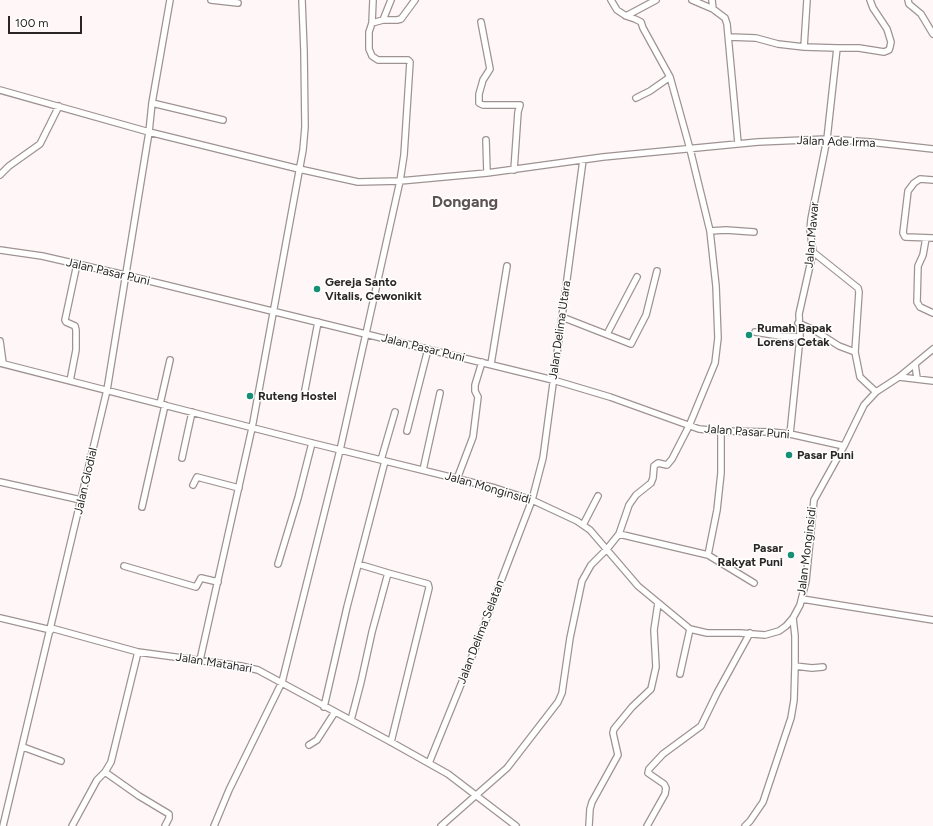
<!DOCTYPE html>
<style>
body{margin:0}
#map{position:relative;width:933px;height:826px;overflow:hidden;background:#fff7f7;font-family:Figtree,sans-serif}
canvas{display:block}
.scale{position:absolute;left:8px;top:16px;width:74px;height:18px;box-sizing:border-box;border:2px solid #2b2626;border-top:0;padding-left:5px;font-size:12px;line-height:14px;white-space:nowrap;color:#2b2626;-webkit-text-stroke:3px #fff;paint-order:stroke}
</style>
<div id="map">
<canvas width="933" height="826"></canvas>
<div class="scale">100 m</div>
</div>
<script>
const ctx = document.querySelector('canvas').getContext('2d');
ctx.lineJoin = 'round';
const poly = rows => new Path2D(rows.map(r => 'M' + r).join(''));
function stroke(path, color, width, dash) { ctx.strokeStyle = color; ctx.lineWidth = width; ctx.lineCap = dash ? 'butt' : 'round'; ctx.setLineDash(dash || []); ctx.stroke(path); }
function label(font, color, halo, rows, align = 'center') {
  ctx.font = font + ' Figtree,sans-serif'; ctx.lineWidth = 3; ctx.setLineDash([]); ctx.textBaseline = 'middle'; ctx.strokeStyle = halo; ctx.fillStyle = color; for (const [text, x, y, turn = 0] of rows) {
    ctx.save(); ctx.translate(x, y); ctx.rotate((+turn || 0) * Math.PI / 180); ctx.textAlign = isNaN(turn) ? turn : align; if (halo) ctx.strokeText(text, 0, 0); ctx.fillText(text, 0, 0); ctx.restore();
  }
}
const minor = poly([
 [211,0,238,3],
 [611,0,617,10,626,16,656,0],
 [692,0,713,9,725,18,727,24,738,143],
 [712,0,713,9],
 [807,0,804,47,837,48],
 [908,0,909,4,921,14,933,34],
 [383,20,397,20,401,19,415,0],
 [481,22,490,69,483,80,479,94,479,103,483,105,520,105,518,112,514,170],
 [372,23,383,20,391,0],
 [729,37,756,38,778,44,804,47],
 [0,90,149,132,299,169,358,182,400,181,487,173,603,157,758,142,827,139,870,142,933,149],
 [636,98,650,91,670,77],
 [152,103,223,120],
 [486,140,487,173],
 [0,175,9,166,40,144,59,106],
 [933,180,920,179,914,183,908,191,903,233,905,237,933,238],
 [710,231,726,230,754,232],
 [926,238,923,255,918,266,917,302,920,307,933,313],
 [0,250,42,256,125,275,553,380,610,397,699,429,721,431,771,432,790,434,844,446],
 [813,252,858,288,859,292,855,352],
 [562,317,631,344,646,315,657,271],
 [798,323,814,330,839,346,855,352,860,377,876,392],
 [755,332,780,336,800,337],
 [607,334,637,277],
 [0,341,3,363],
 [0,363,312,443,495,488,532,500,577,521,590,530,638,586,690,629,707,633,740,633,765,635,779,631,786,626,793,618,800,605,806,581,814,500,844,446,864,405,876,392,899,377,933,349],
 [491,364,507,266],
 [915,364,917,378],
 [899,377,933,381],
 [70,381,76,350,76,330,75,326,66,322,65,320,77,264],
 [304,395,318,322],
 [160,404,170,360],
 [407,431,428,349],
 [790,434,800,337,799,314,813,252,810,230,811,219,827,139,837,48,859,48,884,52,889,50,890,47,891,42,887,29,873,8,870,0],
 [182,458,192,412],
 [381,460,395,412],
 [423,470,440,393],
 [457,479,473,437,478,397,475,391,475,385,482,362],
 [0,482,81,500],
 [193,485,197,477,239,488],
 [142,507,165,405],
 [583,525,598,496],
 [619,534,708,555,754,583],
 [708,555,717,510,721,473,721,431],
 [278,564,298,498,312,443],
 [124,566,196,587,201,578,218,582],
 [388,573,428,584,429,588,391,742],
 [802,599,933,620],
 [0,618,51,630],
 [51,628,138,652,241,666,258,670,391,742,448,774,516,826],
 [200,660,252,428,303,150,305,127,304,51,302,0],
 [795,666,812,668,823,667],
 [680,674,690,629],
 [324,707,347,607,385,461],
 [351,720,361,682,372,632,388,573,358,564],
 [309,745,317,740,335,712],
 [23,747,61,761],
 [429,763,466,672,532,500,543,458,583,160],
 [105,772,139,796,169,814,169,818,165,826],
 [3,826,107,390,149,132,152,103,170,0],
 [72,826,97,780,105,772,111,762,138,652],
 [214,826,229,790,282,682,340,450,400,181,404,155,410,62,408,60,378,60,372,56,369,49,369,32,372,23,373,0],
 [441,826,507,768,558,702,562,693,570,638,582,581,591,565,607,549,619,534,629,505,636,495,651,483,653,478,654,466,658,463,667,465,672,459,689,426,715,363,718,338,716,286,710,231,690,149,670,77,643,28,641,22,635,19,626,16],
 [589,826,590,809,592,802,618,755,613,733,614,729,632,707,651,689,656,667,654,630,658,603],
 [647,826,665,794,666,788,664,784,648,773,649,769,663,754,701,726,717,693,750,633],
 [745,826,750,821,763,802,791,718,794,700,795,666,795,636,793,618]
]);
const markers = [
 [317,289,4,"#169075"],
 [749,335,4,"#169075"],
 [250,396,4,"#169075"],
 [789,455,4,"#169075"],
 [791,555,4,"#169075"]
];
const streetNames = [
 ["Jalan Ade Irma",836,142,2],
 ["Jalan Mawar",812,235,-85],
 ["Jalan Pasar Puni",108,272,13],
 ["Jalan Delima Utara",560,330,-82],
 ["Jalan Pasar Puni",423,348,14],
 ["Jalan Pasar Puni",747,432,4],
 ["Jalan Glodial",86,481,-77],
 ["Jalan Monginsidi",488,488,16],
 ["Jalan Monginsidi",807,551,-83],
 ["Jalan Delima Selatan",481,632,-69],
 ["Jalan Matahari",214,663,9]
];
const poiNames = [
 ["Gereja Santo",325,282],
 ["Vitalis, Cewonikit",325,296],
 ["Rumah Bapak",757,328],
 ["Lorens Cetak",757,342],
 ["Ruteng Hostel",258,396],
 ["Pasar Puni",797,455],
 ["Pasar",783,548,"right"],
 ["Rakyat Puni",783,562,"right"]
];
const districtNames = [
 ["Dongang",465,202]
];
stroke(minor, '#9e9392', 8);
stroke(minor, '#fff', 5.5);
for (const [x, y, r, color] of markers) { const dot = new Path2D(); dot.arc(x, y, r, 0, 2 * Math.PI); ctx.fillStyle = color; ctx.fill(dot); stroke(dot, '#fff', 1.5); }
label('12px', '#2b2626', '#fff', streetNames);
label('bold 12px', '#2b2626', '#fff', poiNames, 'left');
label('bold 16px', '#5d5352', '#fff', districtNames);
</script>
